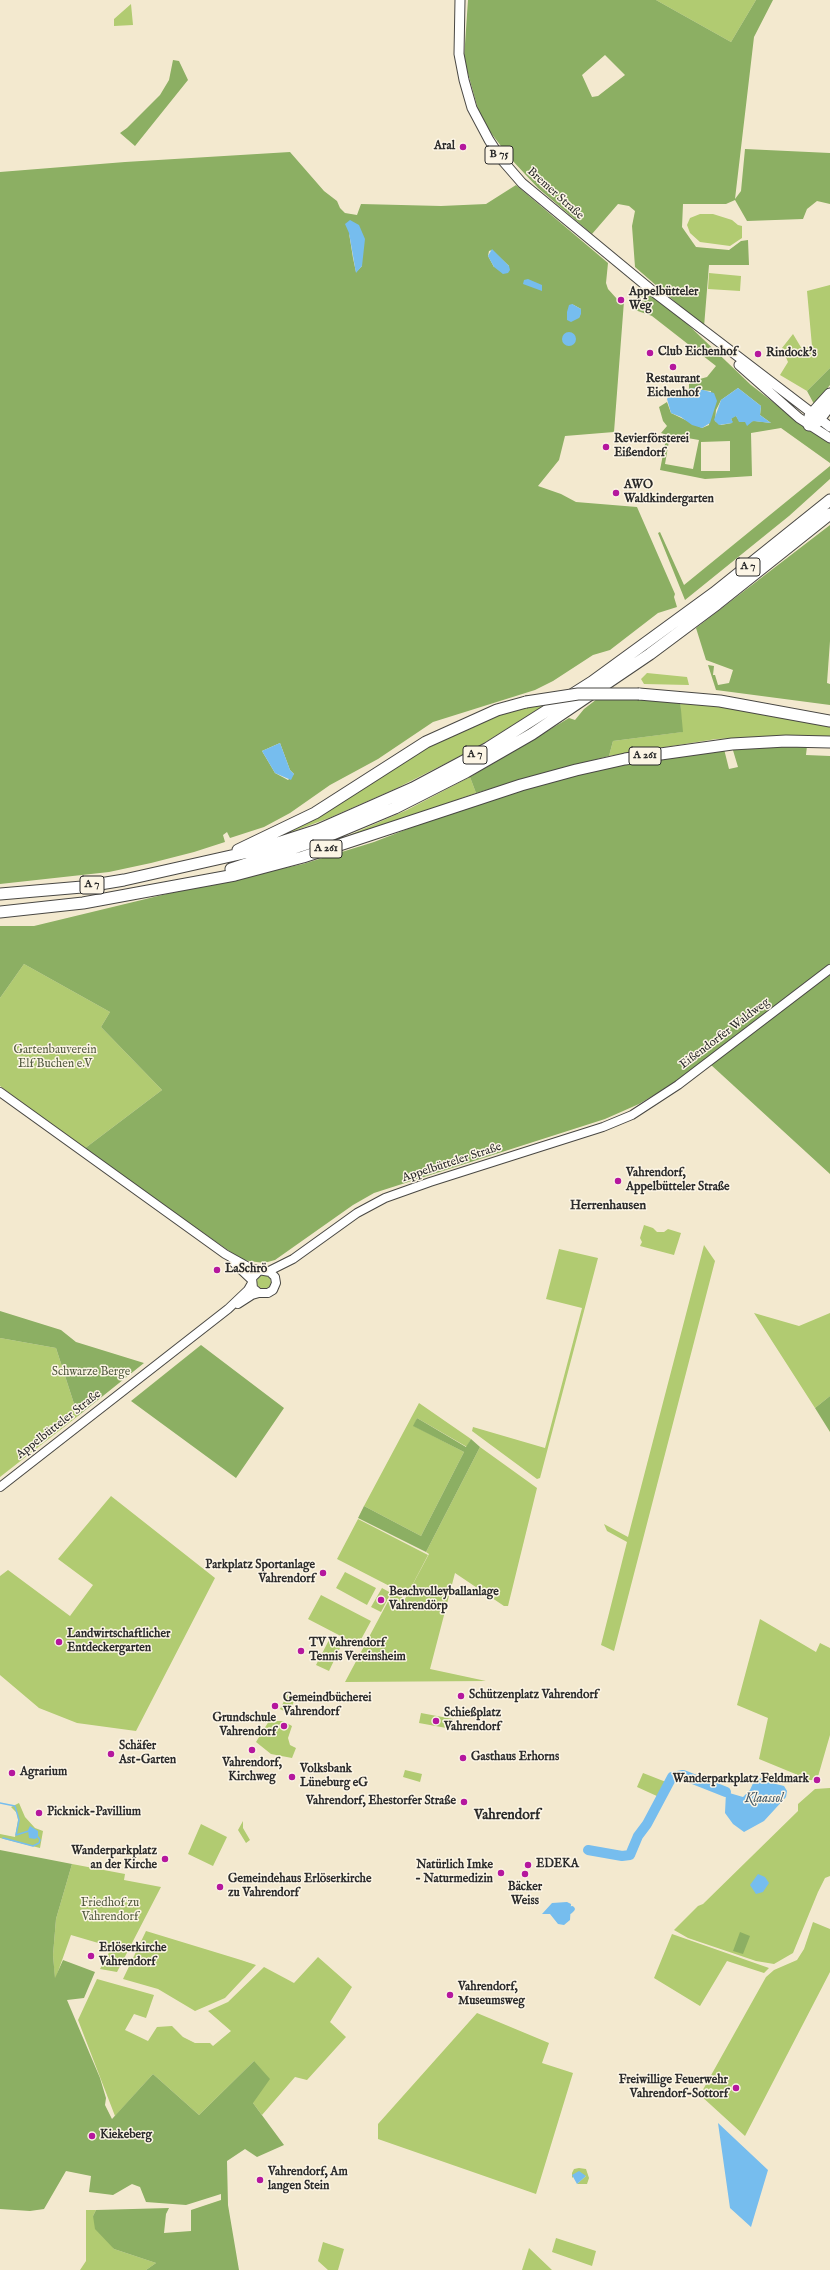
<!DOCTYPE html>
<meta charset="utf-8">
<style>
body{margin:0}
canvas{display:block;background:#f3e9cf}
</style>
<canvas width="830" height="2270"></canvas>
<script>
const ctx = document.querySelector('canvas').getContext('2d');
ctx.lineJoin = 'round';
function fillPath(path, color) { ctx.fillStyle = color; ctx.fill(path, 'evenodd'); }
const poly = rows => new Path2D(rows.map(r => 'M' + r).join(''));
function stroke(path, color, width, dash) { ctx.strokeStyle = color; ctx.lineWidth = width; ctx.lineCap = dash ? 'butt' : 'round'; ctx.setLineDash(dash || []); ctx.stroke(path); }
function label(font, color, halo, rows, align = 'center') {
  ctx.font = font + ' "IM FELL English",serif'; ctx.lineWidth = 3; ctx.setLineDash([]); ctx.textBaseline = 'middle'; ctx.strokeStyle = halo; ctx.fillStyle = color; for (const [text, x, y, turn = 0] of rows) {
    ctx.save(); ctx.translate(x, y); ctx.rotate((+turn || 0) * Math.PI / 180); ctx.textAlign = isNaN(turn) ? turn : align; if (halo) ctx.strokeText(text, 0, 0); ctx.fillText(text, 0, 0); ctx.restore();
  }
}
const green = poly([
 [656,0,756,0,731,42],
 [131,4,133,25,114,26,114,19],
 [700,214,713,214,732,220,738,225,742,226,742,238,730,246,700,242,690,233,687,225,690,218],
 [709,273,741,276,740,291,708,289],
 [830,285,830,368,807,391,780,375,788,362,782,348,793,334,802,349,812,346,807,291],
 [647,673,687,677,689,685,644,684,641,679],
 [680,699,830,724,830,739,786,736,716,739,609,756,613,741,682,732],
 [547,704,476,748,395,789,329,818,278,837,428,746,507,711],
 [470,777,476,793,348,838,347,836,407,810],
 [24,964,110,1012,101,1027,162,1090,84,1149,0,1086,0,998],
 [644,1225,653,1228,657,1232,664,1232,668,1229,681,1233,674,1255,640,1246,642,1242,640,1238],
 [704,1245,715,1261,614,1651,601,1645,627,1542,607,1531,604,1524,628,1537],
 [559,1249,598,1258,540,1478,537,1479,472,1431,473,1427,545,1448,582,1308,546,1299],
 '257 1282a7 7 0 1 1 14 0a7 7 0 1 1-14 0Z',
 [754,1313,799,1326,830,1313,830,1396,815,1408],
 [0,1338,56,1348,78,1416,0,1477],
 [419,1403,471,1439,467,1447,417,1418,414,1426,464,1452,421,1536,364,1506],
 [480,1447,537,1488,508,1606,504,1606,455,1573,430,1669,486,1681,345,1682,393,1592,405,1599,429,1554,426,1552],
 [111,1496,215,1578,136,1731,77,1723,39,1708,0,1675,0,1576,8,1570,70,1616,93,1585,58,1559],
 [358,1519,428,1555,407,1595,337,1559],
 [345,1572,376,1588,367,1605,336,1588],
 [382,1588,391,1593,381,1612,371,1607],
 [321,1595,371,1621,358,1645,308,1619],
 [760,1619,816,1652,820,1643,830,1648,830,1735,817,1780,810,1780,759,1759,768,1718,737,1705],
 [329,1640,341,1646,329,1671,316,1665],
 [287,1695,295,1700,288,1713,280,1709],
 [421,1713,453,1719,452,1729,419,1723],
 [269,1721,283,1721,292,1726,288,1738,290,1745,296,1748,292,1758,271,1754,256,1742],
 [405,1770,422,1774,420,1782,403,1777],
 [643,1773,666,1782,659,1797,637,1787],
 [830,1788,830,1876,825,1878,818,1892,793,1953,774,1964,756,1961,688,1938,674,1930,698,1906,703,1904,798,1811,798,1804,815,1789],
 [19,1803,25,1817,35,1828,43,1831,40,1848,0,1838,0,1834,15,1837,18,1820,17,1813,11,1807],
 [243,1821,243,1828,250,1840,246,1843,238,1830],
 [201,1824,227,1837,213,1866,188,1854],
 [72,1864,125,1874,124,1880,161,1887,117,1972,100,1969,112,1947,71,1935,55,1980,53,1955,56,1919],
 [813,1922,830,1929,830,1972,745,2136,700,2095,766,1977,774,1970,797,1960,804,1949],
 [146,1931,241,1960,256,1965,225,1998,195,2011,158,1989,123,1979],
 [672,1934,712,1948,769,1968,764,1973,727,1961,700,2006,654,1978],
 [318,1957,352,1987,330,2022,346,2037,307,2080,295,2077,262,2115,253,2103,254,2061,199,2115,153,2074,115,2116,78,2020,97,1979,154,1995,146,2018,134,2014,125,2030,148,2041,157,2027,172,2026,183,2037,195,2043,210,2043,213,2046,231,2031,208,2011,228,2002,264,1967,294,1983],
 [477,2013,549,2043,542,2063,573,2073,536,2194,378,2139,378,2124],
 [579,2168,586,2169,589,2178,587,2184,577,2184,586,2176,573,2175,573,2178,572,2177,572,2173,574,2169],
 [86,2210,96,2210,93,2216,114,2249,156,2263,146,2270,80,2270,86,2261],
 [556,2238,596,2251,592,2266,552,2252],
 [323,2242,344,2249,338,2270,328,2270,318,2261],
 [529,2248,552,2270,522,2270]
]);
const forest = poly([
 [468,0,656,0,731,42,756,0,773,0,754,37,735,199,741,191,745,149,830,153,830,204,817,201,807,209,803,219,747,221,735,200,726,204,683,204,682,227,696,247,729,250,741,241,748,240,749,265,709,265,704,327,635,267,632,226,635,211,629,206,618,204,592,234,538,188,511,159,481,120,464,59],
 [605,55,625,75,598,96,592,97,582,75],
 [173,60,179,61,188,80,135,146,120,133,127,128,160,95,169,80],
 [290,152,324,191,337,201,340,208,345,213,357,215,361,204,441,206,486,204,516,185,608,263,606,283,608,289,617,299,624,301,614,432,565,436,559,460,538,486,561,494,576,502,637,507,675,594,674,597,677,607,658,613,610,650,593,655,553,681,535,690,433,722,378,759,330,785,290,813,264,827,230,838,227,832,223,835,225,842,194,852,151,863,109,872,0,884,0,172,125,162],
 [349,233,362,266,356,272,353,258],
 [492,250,509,266,494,267,488,256,489,251],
 [572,304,581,309,579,318],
 [280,743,290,770,294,774,288,780,275,773,262,751],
 [643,293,647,296,651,295,679,316,751,385,804,426,830,443,830,463,781,428,751,433,752,476,705,479,660,470,666,439,664,434,661,433,667,426,663,421,659,407,667,402,671,413,702,428,709,425,711,391,689,389,689,382,707,377,716,366,652,316,635,310,635,303],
 [738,388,761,406,760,415,771,423,755,421,740,422,736,416,731,417,732,423,721,425,715,421,716,410,721,400],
 [670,435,699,440,693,469,665,464],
 [730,441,730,471,701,471,701,442],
 [830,368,830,385,814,404,807,391],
 [830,466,830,479,789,516,685,600,658,533,660,532,684,585],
 [830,525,830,641,827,683,830,684,830,705,716,690,708,665,714,666,713,675,715,675,718,685,729,683,733,670,706,660,696,628],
 [597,699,680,699,683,732,613,741,609,756,540,774,476,793,470,777,569,718,575,720,584,709],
 [775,746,807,746,806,755,830,756,830,966,686,1076,639,1104,605,1119,374,1193,353,1205,275,1260,264,1263,242,1260,84,1149,162,1090,101,1027,110,1012,24,964,0,998,0,926,34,926,183,890,303,864,374,842,464,807,515,790,623,762,724,749,729,769,738,767,732,747],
 [830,972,830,1174,710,1064],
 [0,1311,61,1330,76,1342,144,1363,78,1416,56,1348,0,1338],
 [201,1345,284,1408,236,1478,131,1401],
 [830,1396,830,1432,815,1408],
 [417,1418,466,1447,471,1439,480,1447,426,1552,358,1518,364,1506,421,1536,464,1452,413,1426],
 [0,1850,72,1864,56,1919,53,1955,55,1978,63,1960,95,1972,84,1998,67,2000,100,2078,106,2098,105,2105,112,2119,153,2074,199,2115,254,2061,270,2079,253,2103,284,2145,257,2157,245,2149,227,2161,228,2205,239,2270,146,2270,156,2263,114,2249,95,2229,93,2216,96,2210,169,2208,166,2214,164,2233,191,2231,191,2210,221,2200,221,2194,186,2205,146,2202,140,2187,132,2184,113,2195,89,2192,91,2176,66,2171,44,2209,30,2211,0,2209],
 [740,1932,750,1936,743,1954,733,1951]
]);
const water = poly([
 [350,220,359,225,365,239,362,266,356,273,349,233,345,224],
 [492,249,509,266,510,270,508,273,503,274,494,267,488,256],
 [528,279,542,285,542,291,523,284,524,280],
 [572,304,581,309,581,314,579,318,571,322,567,320,567,312,569,305],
 '562 339a7 7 0 1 1 14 0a7 7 0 1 1-14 0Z',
 [696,388,714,393,717,401,710,423,702,428,692,425,681,417,671,413,667,399,672,391],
 [738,388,761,406,760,415,771,423,753,421,747,426,745,422,739,422,736,416,731,419,733,422,732,423,719,425,714,420,721,400],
 [280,743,290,770,294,774,291,780,275,773,262,751],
 [764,1777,768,1782,784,1786,787,1791,786,1797,764,1821,744,1832,733,1824,725,1813,726,1792,743,1797,750,1790,754,1781],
 [30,1826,38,1831,38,1837,35,1839,29,1838,28,1830],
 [758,1874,765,1877,769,1883,763,1892,756,1894,750,1885],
 [567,1902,571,1904,570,1920,564,1925,558,1924,550,1914,542,1914,552,1903],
 [718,2123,768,2170,751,2227,730,2208],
 [579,2171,586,2176,577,2184,572,2175]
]);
const stream = poly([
 [0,1803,15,1806,19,1820,16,1835,29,1831],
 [3,1838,33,1846,39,1843,40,1840,38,1837]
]);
const canal = poly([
 [570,1911,572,1909]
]);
const river = poly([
 [588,1850,622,1856,630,1855,638,1836,647,1824,672,1777,683,1775,726,1792]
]);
const secondary = poly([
 [0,1092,225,1254,252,1269,270,1272,275,1277,276,1283,273,1290,268,1293,259,1293,253,1288,252,1278,259,1271],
 [234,1263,252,1280],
 [269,1271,293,1259,357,1213,385,1198,430,1182,603,1127,632,1115,678,1085,830,969],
 [238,1304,252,1295,259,1293],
 [0,1487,228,1309,248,1290,252,1283]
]);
const primary = poly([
 [460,0,459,54,464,80,472,108,489,140,502,160,522,183,655,293,830,427],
 [739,365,799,418,830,438]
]);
const motorway = poly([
 [830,394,810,416,809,425,817,422,830,405],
 [639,694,720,701,830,721],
 [238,850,315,813,426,742,497,710,526,702],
 [231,869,321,839,395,808,466,772,532,734,650,654,717,604,830,514],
 [0,894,82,887,124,880,253,851,318,830,413,788,488,748,592,682,714,593,830,500],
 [0,912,83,903,235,875,303,857,521,785,576,770,625,759,732,744,786,741,830,742]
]);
const motorwayBridge = poly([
 [526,702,578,694,639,694]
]);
const markers = [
 [463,147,4,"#b5179e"],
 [621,300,4,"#b5179e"],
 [650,353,4,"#b5179e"],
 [758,354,4,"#b5179e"],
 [673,367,4,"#b5179e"],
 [606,447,4,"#b5179e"],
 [616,493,4,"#b5179e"],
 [618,1181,4,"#b5179e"],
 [217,1270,4,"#b5179e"],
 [323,1573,4,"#b5179e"],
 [381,1600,4,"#b5179e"],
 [59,1642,4,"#b5179e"],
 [301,1651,4,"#b5179e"],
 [461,1696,4,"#b5179e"],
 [275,1706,4,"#b5179e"],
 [436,1721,4,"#b5179e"],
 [284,1726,4,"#b5179e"],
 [252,1750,4,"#b5179e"],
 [111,1754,4,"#b5179e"],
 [463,1758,4,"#b5179e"],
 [12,1773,4,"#b5179e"],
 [292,1777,4,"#b5179e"],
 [817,1780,4,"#b5179e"],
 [464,1802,4,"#b5179e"],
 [39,1813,4,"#b5179e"],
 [165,1859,4,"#b5179e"],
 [528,1865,4,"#b5179e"],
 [501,1873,4,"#b5179e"],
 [525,1874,4,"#b5179e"],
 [220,1887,4,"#b5179e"],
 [91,1956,4,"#b5179e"],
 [450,1995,4,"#b5179e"],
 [736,2088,4,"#b5179e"],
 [92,2136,4,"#b5179e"],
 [260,2180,4,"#b5179e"]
];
const shields = [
 [499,155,28],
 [748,567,24],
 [475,755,24],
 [645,756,32],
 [326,849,32],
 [92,885,24]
];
const shieldNames = [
 ["B 75",499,155],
 ["A 7",748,567],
 ["A 7",475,755],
 ["A 261",645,756],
 ["A 261",326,849],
 ["A 7",92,885]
];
const poiNames = [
 ["Aral",455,147,"right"],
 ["Appelbütteler",629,293],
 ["Weg",629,307],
 ["Club Eichenhof",658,353],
 ["Rindock's",766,354],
 ["Restaurant",673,380,"center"],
 ["Eichenhof",673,394,"center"],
 ["Revierförsterei",614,440],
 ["Eißendorf",614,454],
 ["AWO",624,486],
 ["Waldkindergarten",624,500],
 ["Vahrendorf,",626,1174],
 ["Appelbütteler Straße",626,1188],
 ["LaSchrö",225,1270],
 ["Parkplatz Sportanlage",315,1566,"right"],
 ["Vahrendorf",315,1580,"right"],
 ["Beachvolleyballanlage",389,1593],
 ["Vahrendörp",389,1607],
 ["Landwirtschaftlicher",67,1635],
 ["Entdeckergarten",67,1649],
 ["TV Vahrendorf",309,1644],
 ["Tennis Vereinsheim",309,1658],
 ["Schützenplatz Vahrendorf",469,1696],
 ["Gemeindbücherei",283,1699],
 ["Vahrendorf",283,1713],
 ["Schießplatz",444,1714],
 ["Vahrendorf",444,1728],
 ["Grundschule",276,1719,"right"],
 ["Vahrendorf",276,1733,"right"],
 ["Schäfer",119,1747],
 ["Ast-Garten",119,1761],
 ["Gasthaus Erhorns",471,1758],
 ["Vahrendorf,",252,1764,"center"],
 ["Kirchweg",252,1778,"center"],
 ["Volksbank",300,1770],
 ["Lüneburg eG",300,1784],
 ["Agrarium",20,1773],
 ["Wanderparkplatz Feldmark",809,1780,"right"],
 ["Vahrendorf, Ehestorfer Straße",456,1802,"right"],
 ["Picknick-Pavillium",47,1813],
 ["Wanderparkplatz",157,1852,"right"],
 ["an der Kirche",157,1866,"right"],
 ["EDEKA",536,1865],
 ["Natürlich Imke",493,1866,"right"],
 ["- Naturmedizin",493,1880,"right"],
 ["Gemeindehaus Erlöserkirche",228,1880],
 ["zu Vahrendorf",228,1894],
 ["Bäcker",525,1888,"center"],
 ["Weiss",525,1902,"center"],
 ["Erlöserkirche",99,1949],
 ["Vahrendorf",99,1963],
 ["Vahrendorf,",458,1988],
 ["Museumsweg",458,2002],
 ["Freiwillige Feuerwehr",728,2081,"right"],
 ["Vahrendorf-Sottorf",728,2095,"right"],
 ["Kiekeberg",100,2136],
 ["Vahrendorf, Am",268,2173],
 ["langen Stein",268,2187]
];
const streetNames = [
 ["Bremer Straße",555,194,42],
 ["Eißendorfer Waldweg",725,1034,-37],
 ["Appelbütteler Straße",452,1163,-18],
 ["Appelbütteler Straße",59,1425,-38]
];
const parkNames = [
 ["Gartenbauverein",55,1051],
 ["Elf Buchen e.V",55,1065],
 ["Schwarze Berge",91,1373],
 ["Friedhof zu",110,1904],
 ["Vahrendorf",110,1918]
];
const neighbourhoodNames = [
 ["Herrenhausen",608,1206]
];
const waterNames = [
 ["Klaassol",764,1799]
];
const quarterNames = [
 ["Vahrendorf",507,1816]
];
fillPath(green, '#b1cb71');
fillPath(forest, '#8caf63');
fillPath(water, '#76bdee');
stroke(stream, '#76bdee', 1.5);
stroke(canal, '#76bdee', 5.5);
stroke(river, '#76bdee', 10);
stroke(secondary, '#494844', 10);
stroke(primary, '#494844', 11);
stroke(motorway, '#494844', 13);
stroke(secondary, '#fff', 8);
stroke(primary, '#fff', 9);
stroke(motorway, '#fff', 11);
stroke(motorwayBridge, '#494844', 13, []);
stroke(motorwayBridge, '#fff', 11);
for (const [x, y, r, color] of markers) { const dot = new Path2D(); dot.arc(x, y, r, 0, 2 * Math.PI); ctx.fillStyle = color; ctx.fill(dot); stroke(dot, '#fcf5e5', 1.5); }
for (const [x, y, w] of shields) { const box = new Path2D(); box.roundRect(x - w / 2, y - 9, w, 18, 3); ctx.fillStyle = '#fcf5e5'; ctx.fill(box); stroke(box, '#2b2b2b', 1); }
label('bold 11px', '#2b2b2b', null, shieldNames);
label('bold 12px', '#2b2b2b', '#fcf5e5', poiNames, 'left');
label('12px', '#2b2b2b', '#fcf5e5', streetNames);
label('12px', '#535b40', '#fcf5e5', parkNames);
label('bold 13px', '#2b2b2b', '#fcf5e5', neighbourhoodNames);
label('italic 13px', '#425766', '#fcf5e5', waterNames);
label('bold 14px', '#2b2b2b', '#fcf5e5', quarterNames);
</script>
